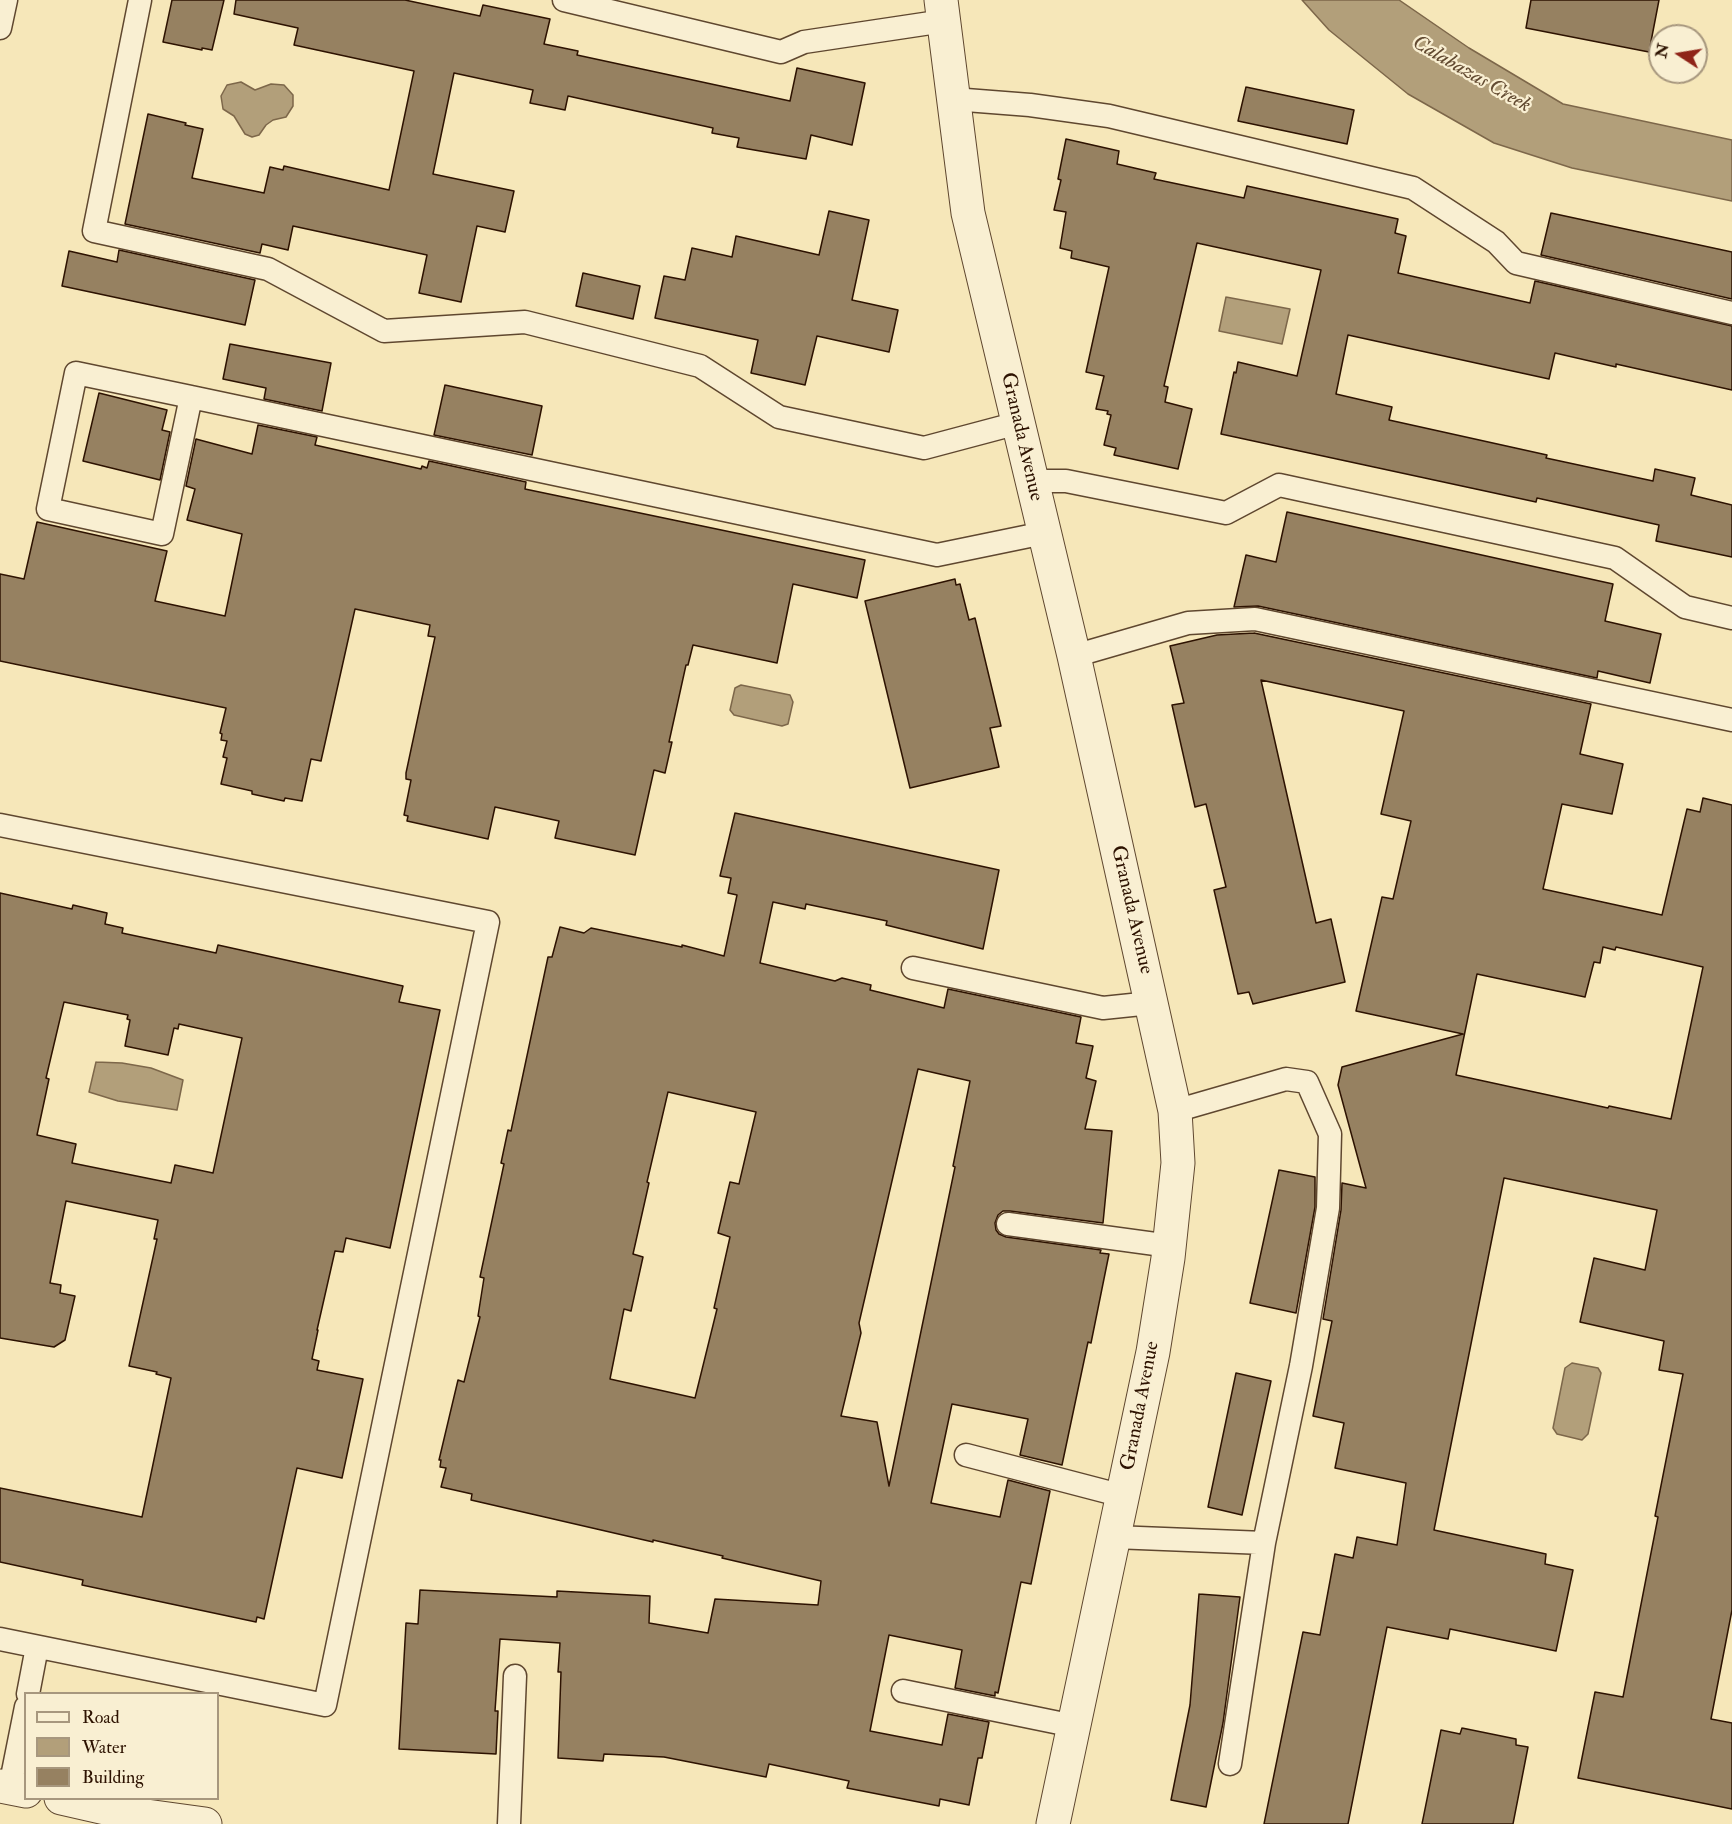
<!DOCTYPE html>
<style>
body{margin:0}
#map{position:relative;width:1732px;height:1824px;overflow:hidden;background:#f6e7b9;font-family:"IM FELL Double Pica",serif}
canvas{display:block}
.legend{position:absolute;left:24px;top:1692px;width:195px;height:108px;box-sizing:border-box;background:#f9efd2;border:2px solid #a7977e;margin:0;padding:8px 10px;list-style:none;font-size:18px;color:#2d1201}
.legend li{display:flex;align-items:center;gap:12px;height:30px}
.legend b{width:30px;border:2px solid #a7977e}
.north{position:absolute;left:1648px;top:24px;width:60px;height:60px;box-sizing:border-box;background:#f9efd2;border:2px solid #a7977e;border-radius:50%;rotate:282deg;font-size:16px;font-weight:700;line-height:24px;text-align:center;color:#2d1201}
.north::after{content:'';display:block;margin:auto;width:21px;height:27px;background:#8f2418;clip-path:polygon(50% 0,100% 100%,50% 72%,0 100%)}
</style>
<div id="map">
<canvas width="1732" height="1824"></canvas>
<ul class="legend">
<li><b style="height:8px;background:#f9efd2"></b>Road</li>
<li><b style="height:16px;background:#b29f7a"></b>Water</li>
<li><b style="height:16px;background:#968161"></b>Building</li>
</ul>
<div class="north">N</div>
</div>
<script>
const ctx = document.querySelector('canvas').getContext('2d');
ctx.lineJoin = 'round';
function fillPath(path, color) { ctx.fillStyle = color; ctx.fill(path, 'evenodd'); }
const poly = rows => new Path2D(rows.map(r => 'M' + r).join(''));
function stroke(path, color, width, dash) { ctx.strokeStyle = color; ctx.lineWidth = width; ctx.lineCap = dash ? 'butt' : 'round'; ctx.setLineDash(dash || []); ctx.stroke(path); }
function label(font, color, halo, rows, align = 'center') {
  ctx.font = font + ' "IM FELL Double Pica",serif'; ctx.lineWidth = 4.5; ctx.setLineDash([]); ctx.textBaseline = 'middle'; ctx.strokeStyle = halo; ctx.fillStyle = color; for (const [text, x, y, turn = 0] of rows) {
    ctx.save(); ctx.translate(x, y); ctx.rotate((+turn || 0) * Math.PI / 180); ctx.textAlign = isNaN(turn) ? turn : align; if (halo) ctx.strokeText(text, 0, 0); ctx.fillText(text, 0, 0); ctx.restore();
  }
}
const water = poly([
 [1302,0,1399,0,1469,48,1563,104,1732,140,1732,201,1572,168,1494,143,1408,94,1329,30,1302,0],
 [241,82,255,90,271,84,284,85,293,95,293,106,286,117,273,120,266,125,259,135,252,137,245,134,234,116,223,109,221,96,227,85,241,82],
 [1226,297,1290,309,1282,344,1219,331,1226,297],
 [741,685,790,695,793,702,788,724,782,726,734,715,730,710,735,688,741,685],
 [96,1062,122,1063,151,1068,183,1080,177,1110,118,1101,89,1092,96,1062],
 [1572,1363,1598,1368,1601,1373,1588,1434,1582,1440,1557,1434,1553,1428,1565,1368,1572,1363]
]);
const building = poly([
 [172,0,224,0,212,50,202,48,202,50,163,42,172,0],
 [236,0,405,0,480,16,483,5,550,19,544,44,578,51,577,55,790,101,797,68,865,83,852,145,811,135,806,159,737,147,739,138,712,133,713,128,568,96,565,110,530,103,533,90,454,73,433,174,514,191,505,232,477,226,461,302,419,293,427,255,293,226,288,250,262,244,260,253,125,224,148,114,186,123,185,125,203,129,192,178,264,193,270,167,283,170,284,166,389,190,414,71,294,45,298,28,234,14,236,0],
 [1531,0,1659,0,1649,52,1526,28,1531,0],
 [1246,87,1354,110,1347,144,1238,121,1246,87],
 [1066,139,1119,151,1117,164,1156,173,1154,179,1244,198,1247,186,1398,219,1395,233,1406,236,1398,273,1530,303,1535,281,1732,326,1732,390,1616,364,1616,367,1555,353,1549,379,1348,335,1336,394,1392,407,1389,420,1547,455,1546,458,1653,481,1655,469,1695,478,1691,495,1732,505,1732,557,1656,541,1659,525,1537,498,1536,502,1221,434,1234,372,1236,373,1238,362,1297,376,1321,270,1197,243,1164,386,1168,387,1165,402,1192,409,1178,469,1114,455,1116,448,1104,445,1111,415,1107,414,1108,411,1096,409,1104,376,1086,372,1109,267,1071,258,1072,251,1060,248,1066,212,1054,210,1061,180,1058,179,1066,139],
 [829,211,869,220,852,300,898,310,889,352,817,336,805,385,751,373,758,340,655,318,664,276,685,280,692,248,732,257,736,236,819,255,829,211],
 [1551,213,1732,252,1732,299,1541,255,1551,213],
 [119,250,255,280,245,325,62,286,69,251,117,262,119,250],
 [583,273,640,286,633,319,576,306,583,273],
 [230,344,331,363,322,411,264,399,266,388,223,379,230,344],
 [445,385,542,406,532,455,434,435,445,385],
 [99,393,167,410,162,430,170,432,160,480,83,461,99,393],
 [258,425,317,437,315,445,421,469,422,466,427,468,429,461,526,482,525,489,865,560,857,598,793,584,777,663,693,645,688,665,686,665,669,742,672,742,665,773,654,770,635,855,555,838,559,821,495,807,488,839,407,821,408,816,404,815,411,780,406,779,406,773,435,637,428,636,430,625,355,609,321,761,311,759,302,801,285,798,284,801,252,794,252,791,221,784,227,758,223,757,227,741,221,740,222,734,220,733,226,708,0,661,0,574,24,579,37,522,167,551,155,601,225,616,242,534,187,520,195,489,186,486,196,439,252,454,258,425],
 [1287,512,1613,584,1605,621,1661,634,1650,683,1598,671,1597,678,1258,606,1234,607,1246,555,1276,562,1287,512],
 [955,579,956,585,960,584,969,620,975,618,1001,726,990,728,999,767,910,788,865,601,955,579],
 [1254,633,1591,704,1580,754,1623,764,1612,814,1562,804,1543,889,1662,915,1687,809,1700,812,1703,798,1732,805,1732,1610,1711,1719,1732,1723,1732,1809,1578,1778,1595,1692,1623,1697,1658,1517,1655,1516,1683,1374,1659,1370,1664,1341,1580,1322,1594,1258,1645,1270,1657,1210,1504,1178,1434,1530,1546,1554,1545,1564,1573,1570,1556,1651,1450,1629,1448,1639,1387,1627,1348,1824,1264,1824,1303,1632,1320,1635,1335,1554,1353,1558,1357,1537,1397,1545,1406,1483,1335,1468,1344,1423,1313,1416,1332,1321,1323,1319,1341,1210,1342,1183,1366,1188,1338,1085,1342,1067,1463,1034,1356,1011,1382,897,1393,899,1411,821,1381,814,1404,711,1261,680,1316,923,1331,919,1345,982,1253,1004,1249,992,1238,994,1214,890,1226,887,1206,804,1195,807,1172,705,1184,703,1170,646,1217,635,1254,633],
 [1603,947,1615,950,1616,947,1703,967,1671,1119,1609,1106,1608,1108,1456,1075,1477,974,1585,997,1594,962,1600,963,1603,947],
 [735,813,999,870,983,949,886,925,887,921,806,904,805,909,773,902,760,963,835,981,842,978,871,985,870,990,944,1008,948,989,1081,1017,1076,1043,1093,1046,1086,1078,1096,1081,1085,1129,1112,1131,1103,1223,1010,1211,1003,1211,998,1215,995,1223,996,1230,999,1234,1006,1237,1101,1250,1100,1253,1109,1254,1091,1343,1088,1342,1062,1465,1020,1455,1028,1419,952,1404,931,1503,1000,1517,1008,1480,1050,1491,1031,1584,1021,1582,998,1693,995,1692,995,1696,955,1688,962,1650,889,1635,870,1731,942,1745,948,1714,989,1722,982,1758,978,1758,969,1805,940,1799,939,1806,847,1788,849,1781,769,1764,766,1777,664,1757,604,1754,603,1761,558,1758,561,1672,558,1672,560,1643,500,1639,495,1711,498,1711,496,1754,399,1749,406,1623,418,1624,420,1590,557,1597,557,1591,650,1596,649,1623,708,1633,715,1599,818,1605,821,1581,722,1558,723,1556,653,1540,653,1542,471,1500,472,1494,441,1487,446,1468,440,1467,441,1460,439,1460,458,1380,464,1382,480,1317,478,1316,484,1278,480,1277,504,1164,501,1163,508,1130,511,1131,548,957,552,957,560,927,584,933,591,928,682,947,682,945,724,956,737,895,728,893,731,878,720,876,735,813],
 [918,1069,970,1081,953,1166,955,1167,889,1486,877,1422,841,1416,861,1333,859,1323,918,1069],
 [668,1092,756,1112,739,1184,730,1182,718,1233,730,1237,714,1308,717,1309,695,1398,610,1379,624,1309,631,1311,643,1257,633,1254,649,1183,647,1182,668,1092],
 [0,893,72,909,73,905,107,913,105,924,123,928,122,933,216,953,218,945,403,986,399,1002,440,1010,390,1248,346,1238,343,1252,335,1251,317,1330,318,1330,312,1359,319,1361,317,1370,363,1379,342,1478,297,1468,264,1619,257,1617,256,1622,82,1585,83,1580,0,1562,0,1488,142,1517,171,1378,156,1374,157,1372,129,1366,157,1239,154,1239,158,1220,66,1201,50,1283,61,1285,60,1293,75,1296,65,1340,54,1347,0,1338,0,893],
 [64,1002,128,1015,127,1019,130,1020,125,1046,168,1055,174,1028,178,1029,179,1024,242,1038,213,1173,175,1165,171,1183,72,1163,76,1144,37,1135,49,1079,46,1078,64,1002],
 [1279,1170,1315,1177,1315,1207,1296,1313,1250,1303,1279,1170],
 [1236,1373,1271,1381,1242,1515,1208,1507,1236,1373],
 [1199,1594,1240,1597,1223,1723,1206,1807,1171,1800,1190,1705,1199,1594],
 [1462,1728,1516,1739,1516,1745,1528,1747,1513,1824,1422,1824,1441,1730,1460,1734,1462,1728]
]);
const service = poly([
 [140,0,94,231,268,269,384,331,525,322,700,366,779,417,924,448,1018,423],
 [564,0,781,52,804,42,944,21],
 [0,28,6,0],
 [953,99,1030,105,1109,116,1413,188,1496,242,1516,263,1732,313],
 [191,397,162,534,48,509,76,373,191,397,937,555,1044,533],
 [1032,481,1066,481,1226,513,1279,485,1615,558,1685,607,1732,618],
 [1074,656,1188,623,1255,619,1732,720],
 [0,825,488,922,325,1705,0,1639],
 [913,968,1103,1008,1151,1003],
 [1008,1224,1170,1246],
 [966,1455,1123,1496],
 [1114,1537,1264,1543,1301,1366,1328,1208,1330,1134,1307,1082,1286,1079,1175,1111],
 [903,1691,1074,1726],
 [28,1694,37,1647],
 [1230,1764,1264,1543],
 [10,1787,26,1707],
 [509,1824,515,1676]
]);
const minor = poly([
 [941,0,968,213,1074,656,1175,1111,1178,1163,1168,1258,1153,1352,1053,1824],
 [0,1786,26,1791],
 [61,1798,132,1814,205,1824]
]);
const streetNames = [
 ["Granada Avenue",1021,437,77],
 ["Granada Avenue",1131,910,77],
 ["Granada Avenue",1141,1406,-79]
];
const waterNames = [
 ["Calabazas Creek",1471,75,30]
];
fillPath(water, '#b29f7a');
stroke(water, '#7d674a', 1.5);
fillPath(building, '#968161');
stroke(building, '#2d1201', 1.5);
stroke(service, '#5f472f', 25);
stroke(minor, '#5f472f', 35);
stroke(service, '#f9efd2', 22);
stroke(minor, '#f9efd2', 33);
label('20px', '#2d1201', '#f9efd2', streetNames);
label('italic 21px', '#624a31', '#f9efd2', waterNames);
</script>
